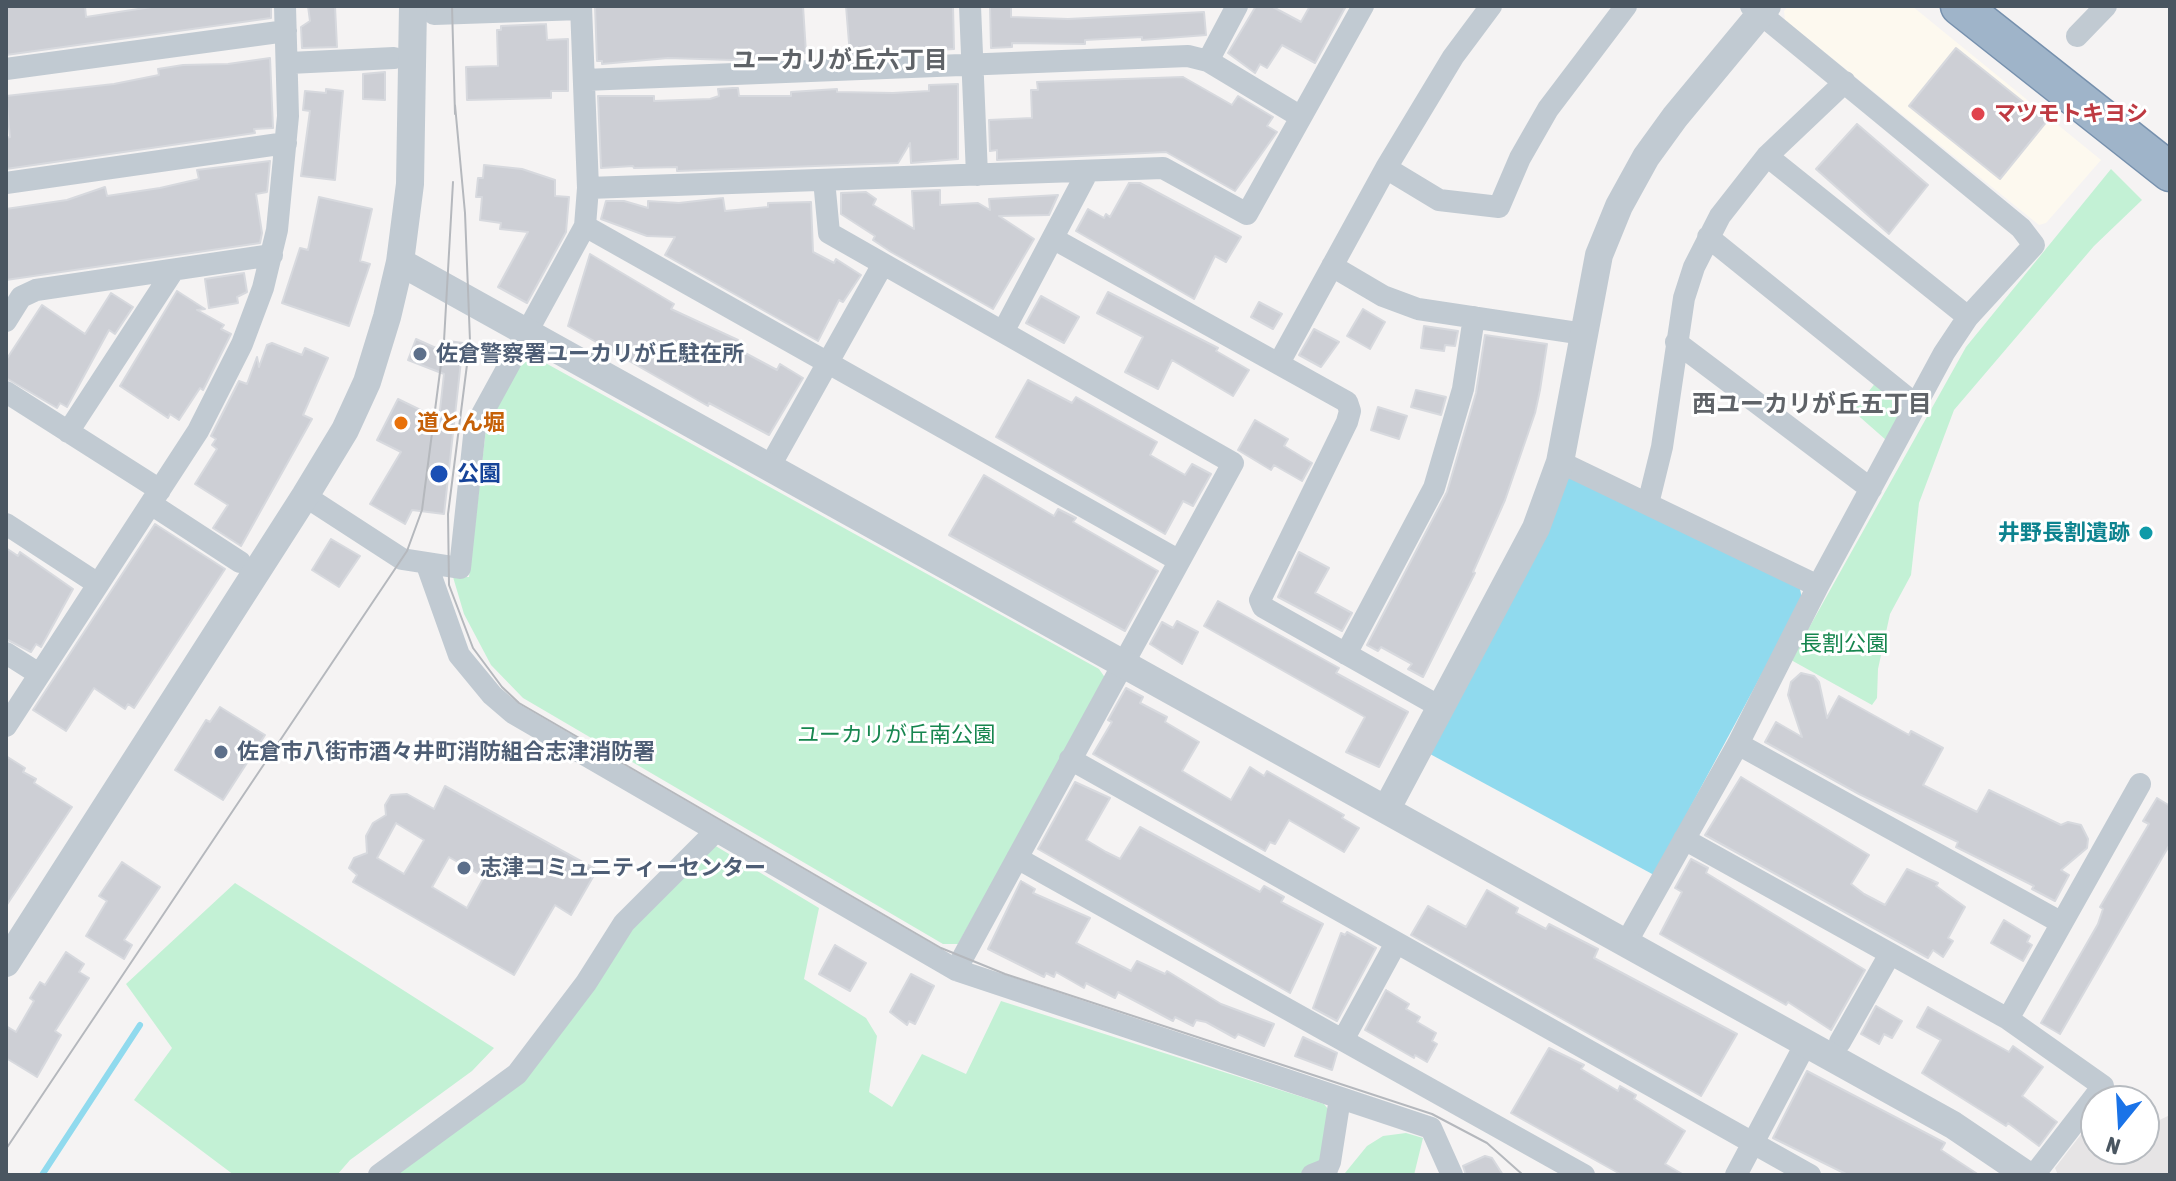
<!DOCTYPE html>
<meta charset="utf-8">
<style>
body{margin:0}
#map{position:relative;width:2176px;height:1181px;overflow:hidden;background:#f5f3f3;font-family:"Asap Condensed",sans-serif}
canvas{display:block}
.frame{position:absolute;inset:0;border:8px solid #4a5661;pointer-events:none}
.north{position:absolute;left:2080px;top:1085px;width:80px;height:80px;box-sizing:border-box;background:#fff;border:2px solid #b7bbc0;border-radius:50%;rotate:198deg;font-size:22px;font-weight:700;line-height:32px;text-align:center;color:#4a5661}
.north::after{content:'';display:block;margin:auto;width:28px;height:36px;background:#1a73e8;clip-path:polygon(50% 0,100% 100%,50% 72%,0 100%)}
</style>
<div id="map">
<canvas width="2176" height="1181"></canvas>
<div class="frame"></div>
<div class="north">N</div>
</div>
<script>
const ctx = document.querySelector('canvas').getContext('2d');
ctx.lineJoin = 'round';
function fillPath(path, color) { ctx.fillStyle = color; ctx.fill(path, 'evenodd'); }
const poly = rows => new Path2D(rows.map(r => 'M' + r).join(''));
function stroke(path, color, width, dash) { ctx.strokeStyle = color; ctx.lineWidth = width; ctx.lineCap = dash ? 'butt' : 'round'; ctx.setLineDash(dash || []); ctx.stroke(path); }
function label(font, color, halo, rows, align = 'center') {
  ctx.font = font + ' "Asap Condensed","Noto Sans JP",sans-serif'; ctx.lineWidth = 6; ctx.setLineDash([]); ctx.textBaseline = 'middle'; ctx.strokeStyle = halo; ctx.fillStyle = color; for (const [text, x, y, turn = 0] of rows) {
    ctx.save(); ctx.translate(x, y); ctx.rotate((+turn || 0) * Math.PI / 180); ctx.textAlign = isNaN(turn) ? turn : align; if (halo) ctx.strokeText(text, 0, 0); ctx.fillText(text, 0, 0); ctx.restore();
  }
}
const commercial = poly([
 [1788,6,1912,6,2101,160,2046,223,2039,225,1785,20,1784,11]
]);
const education = poly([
 [2096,1115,2096,1149,2144,1149,2144,1117,2151,1124,2170,1115,2170,1175,2058,1175,2055,1168]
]);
const green = poly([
 [2111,169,2142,200,2094,246,1954,410,1919,503,1911,575,1890,614,1878,669,1877,698,1872,705,1791,660,1966,347],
 [531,355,1099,669,1106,679,958,944,943,944,523,698,491,665,464,614,453,577,469,577,486,428,525,356],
 [1877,381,1901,403,1903,409,1886,440,1853,411],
 [714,845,819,908,804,979,866,1018,877,1036,869,1092,892,1107,922,1054,966,1074,1001,1001,1324,1104,1331,1113,1319,1166,1299,1175,390,1175,500,1096,631,929],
 [235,883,494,1048,472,1071,350,1160,337,1175,234,1175,134,1100,172,1048,126,984],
 [1406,1133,1423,1138,1414,1175,1334,1175,1335,1169,1339,1175,1345,1173,1367,1146,1383,1136]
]);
const water = poly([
 [1563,474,1799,584,1802,599,1654,875,1430,754]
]);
const stream = poly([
 [42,1175,140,1025]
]);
const building = poly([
 [6,6,85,6,86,17,158,6,271,6,271,18,6,55,6,6],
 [308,6,335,6,337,47,302,48,301,27,310,21,308,6],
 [595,6,803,6,806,53,732,60,668,58,602,64,602,61,597,61,595,6],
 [846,6,953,6,954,49,850,55,846,6],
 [990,6,1011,6,1011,17,1068,19,1204,12,1206,35,1142,40,1142,37,1085,40,1085,44,1012,43,1012,47,991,48,990,6],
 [1256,6,1271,6,1301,22,1310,6,1346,6,1315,63,1282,45,1267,68,1260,64,1255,73,1228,53,1256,6],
 [546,24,547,40,568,39,568,91,551,91,551,98,467,100,466,67,498,66,497,30,501,30,501,26,546,24],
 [1956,48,2047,121,2000,179,1909,106,1956,48],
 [270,58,273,128,254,129,255,133,6,169,6,138,10,137,6,96,114,84,159,75,158,69,183,65,228,64,270,58],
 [385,72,385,100,363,99,363,74,385,72],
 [1183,77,1232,105,1238,96,1273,117,1267,126,1277,132,1235,191,1166,152,997,160,997,150,990,151,989,120,1032,118,1031,90,1038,90,1037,82,1183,77],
 [958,84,958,159,911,163,910,143,898,163,677,171,677,167,634,168,633,166,601,168,598,96,654,96,654,101,710,99,719,96,718,89,733,88,738,88,739,96,791,96,791,92,837,89,837,92,893,93,929,91,929,85,958,84],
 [326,89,343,91,335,180,301,176,310,111,303,110,305,91,326,93,326,89],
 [1857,124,1928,185,1889,234,1816,169,1857,124],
 [270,161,267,192,256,194,262,233,260,243,6,280,6,209,67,200,105,187,107,196,160,188,199,179,197,170,270,161],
 [484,165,522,169,555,180,555,196,569,197,566,232,527,303,498,287,528,232,500,229,501,223,480,220,482,197,476,197,478,178,483,178,484,165],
 [1129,183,1140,183,1241,237,1226,262,1215,256,1194,299,1076,231,1088,209,1104,218,1106,214,1110,217,1129,183],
 [940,190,940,205,978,203,990,210,989,199,1058,195,1049,215,999,216,1034,239,993,309,891,252,873,240,875,236,841,214,841,193,866,192,876,199,873,205,914,229,912,191,940,190],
 [319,197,372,209,360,261,370,264,349,326,282,303,300,248,308,250,319,197],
 [723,198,725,211,768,207,768,203,811,202,813,252,834,263,836,259,861,275,843,302,839,300,818,341,665,255,675,237,647,236,601,219,606,201,624,201,648,208,648,201,679,203,723,198],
 [590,254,674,304,671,309,738,340,734,347,777,370,780,364,803,378,769,435,709,403,708,406,568,326,590,254],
 [244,273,247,292,237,297,238,303,209,308,205,279,244,273],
 [177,291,205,309,197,310,224,325,221,329,231,334,203,390,200,388,179,420,170,414,168,418,120,386,177,291],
 [1108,292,1218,348,1216,351,1249,370,1233,396,1172,360,1158,389,1125,372,1143,337,1097,313,1108,292],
 [111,293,133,307,115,334,109,330,67,407,60,403,57,408,6,378,6,360,42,305,85,334,111,293],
 [1041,296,1079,317,1064,343,1026,323,1041,296],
 [1259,302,1282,314,1273,329,1251,317,1259,302],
 [1363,309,1385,322,1370,349,1347,336,1363,309],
 [1424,326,1458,331,1455,346,1445,345,1444,351,1421,348,1424,326],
 [1314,329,1339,342,1321,367,1299,355,1314,329],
 [1485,335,1547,344,1540,390,1535,413,1505,500,1473,572,1475,573,1423,677,1408,669,1412,664,1381,647,1378,651,1367,645,1447,492,1476,393,1485,335],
 [416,339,447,353,448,341,463,343,444,514,412,510,405,524,370,504,401,452,377,440,398,399,439,419,444,374,408,360,416,339],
 [272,343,302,355,305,348,328,358,303,415,312,419,241,546,213,528,228,505,195,484,217,449,212,445,216,439,211,436,239,381,247,384,257,357,259,367,267,345,272,343],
 [1028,380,1072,403,1076,397,1157,442,1150,455,1185,475,1192,464,1211,474,1193,506,1183,501,1165,534,996,437,1028,380],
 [1416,390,1446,397,1441,415,1411,407,1416,390],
 [1378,407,1407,416,1399,439,1371,430,1378,407],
 [1255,420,1288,439,1284,446,1312,463,1302,481,1274,465,1271,470,1238,450,1255,420],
 [984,475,1054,516,1058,509,1076,518,1073,522,1158,571,1125,631,949,535,984,475],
 [155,524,225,569,134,708,128,704,125,709,94,688,66,731,33,710,155,524],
 [331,539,360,556,339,587,312,570,331,539],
 [6,548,18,556,20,552,73,589,41,647,36,644,31,652,6,639,6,548],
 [1299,552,1329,568,1315,593,1352,613,1342,631,1278,597,1299,552],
 [1218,601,1339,668,1336,673,1408,712,1379,767,1346,752,1365,717,1204,626,1218,601],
 [1177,621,1198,632,1182,664,1150,644,1162,622,1173,628,1177,621],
 [1801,673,1814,676,1819,682,1827,718,1839,696,1909,735,1911,731,1943,748,1923,785,1977,812,1989,790,2061,825,2068,822,2081,825,2088,839,2087,848,2061,870,2069,875,2055,901,2032,889,2034,886,1956,847,1958,842,1859,794,1765,742,1776,722,1802,737,1788,695,1791,682,1801,673],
 [1126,688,1143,697,1140,703,1167,717,1165,722,1199,742,1182,771,1231,800,1250,767,1264,776,1267,771,1344,815,1342,818,1359,828,1344,852,1289,820,1275,844,1270,842,1265,851,1093,754,1112,722,1108,720,1126,688],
 [220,707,265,735,223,800,175,770,206,720,210,722,220,707],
 [6,756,25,768,23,772,36,779,34,783,72,807,6,906,6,756],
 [1741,777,1869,855,1851,884,1864,894,1885,905,1907,869,1938,883,1936,886,1965,907,1948,938,1953,941,1943,957,1933,950,1928,958,1705,835,1741,777],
 [1075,782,1110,798,1086,840,1106,852,1120,859,1140,827,1260,892,1264,886,1284,897,1281,902,1323,924,1290,993,1038,849,1075,782],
 [445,786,597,870,571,915,555,905,514,975,353,882,357,875,349,868,354,858,367,853,366,836,373,823,386,815,385,805,391,795,407,794,434,809,445,786],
 [396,823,424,840,404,874,377,858,396,823],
 [449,857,484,877,467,908,432,887,449,857],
 [2157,798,2170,806,2170,844,2060,1034,2041,1023,2098,924,2103,909,2100,907,2149,824,2143,821,2157,798],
 [1691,859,1708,868,1706,873,1865,970,1831,1030,1788,1002,1786,1005,1660,934,1682,892,1675,888,1691,859],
 [122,862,160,887,124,940,132,945,124,959,86,936,107,901,99,896,122,862],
 [1021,881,1035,889,1033,893,1090,918,1076,943,1131,971,1137,961,1165,974,1167,971,1221,1004,1274,1024,1264,1046,1238,1034,1235,1038,1206,1022,1196,1020,1193,1026,1175,1017,1173,1021,1118,992,1115,998,1086,983,1084,988,1056,972,1054,977,1046,973,1044,977,988,949,1021,881],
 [1487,890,1518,908,1516,913,1546,929,1549,924,1598,949,1594,958,1737,1034,1701,1096,1411,935,1428,906,1466,927,1487,890],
 [2004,920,2030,936,2027,942,2032,945,2023,961,1991,943,2004,920],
 [1347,932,1376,948,1337,1021,1313,1008,1341,933,1345,935,1347,932],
 [835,945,866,963,850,991,819,974,835,945],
 [66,952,84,964,79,972,89,978,55,1031,61,1035,37,1077,6,1058,6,1026,16,1032,34,1001,30,998,40,982,45,985,66,952],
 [911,974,934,986,915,1024,909,1021,907,1025,890,1012,911,974],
 [1386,990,1409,1004,1406,1009,1420,1017,1417,1022,1436,1033,1432,1041,1437,1044,1427,1062,1415,1055,1414,1058,1365,1030,1386,990],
 [1876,1006,1902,1021,1892,1038,1884,1034,1879,1044,1861,1034,1876,1006],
 [1928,1007,2009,1052,2013,1046,2043,1067,2022,1096,2057,1122,2039,1146,2008,1123,2006,1126,1922,1073,1941,1040,1917,1027,1928,1007],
 [1303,1037,1337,1053,1332,1070,1295,1056,1303,1037],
 [1549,1048,1584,1065,1581,1069,1618,1091,1620,1086,1636,1095,1634,1099,1685,1131,1665,1164,1684,1175,1622,1175,1511,1113,1549,1048],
 [1807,1071,1945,1143,1941,1150,1979,1175,1848,1175,1773,1138,1807,1071],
 [1485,1156,1492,1158,1503,1175,1466,1175,1463,1166,1485,1156]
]);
const minor = poly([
 [970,6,977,175],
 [434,14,581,9],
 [2077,36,2106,6],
 [1208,61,1237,6],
 [289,63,394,58],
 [6,69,286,31],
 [584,80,1188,56,1208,61,1301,117],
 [1767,156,1968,317],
 [1386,168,1439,200,1499,207,1520,158,1548,109,1626,6],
 [824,180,829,233,1233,463,956,970],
 [6,183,286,143],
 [588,188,1163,168,1247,214,1363,6],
 [585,226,1178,560],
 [1708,237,1915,404],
 [1054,239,1347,402,1350,411,1347,422,1260,600,1263,607,1442,708],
 [1332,266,1383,296,1418,309,1584,334],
 [6,321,21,297,36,290,272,255],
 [1003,332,1088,171],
 [1676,342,1871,489],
 [1279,363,1386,168,1453,57,1491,6],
 [6,392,160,490],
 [68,432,173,271],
 [1560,462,1818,586],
 [770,466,883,264],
 [305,496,402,559,460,568,475,427,585,226,588,188,581,6],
 [151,504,240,562],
 [1648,504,1662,447,1684,298,1694,267,1720,216,1767,156,1845,82],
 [6,524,98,584],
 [427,565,459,655,492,695,513,713,956,970,1431,1128,1452,1175],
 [6,653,39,674],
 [1346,654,1434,488,1463,389,1474,317],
 [6,726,198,431,242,344,263,288,277,230,288,116,285,6],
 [1738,744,2060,922],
 [1070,759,1810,1175],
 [1684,839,2008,1019,2103,1086,2034,1175],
 [1017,858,1584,1175],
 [1626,943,1738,744,1818,586,1944,353,1968,317,2034,245,2021,228,1751,6],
 [2008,1019,2140,784],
 [1343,1040,1396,943],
 [1840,1042,1890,954],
 [379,1175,517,1074,586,983,624,923,716,831],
 [1312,1175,1327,1169,1330,1162,1340,1098],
 [1736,1175,1806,1043]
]);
const tertiary = poly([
 [400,262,1953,1125,2027,1175],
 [1386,810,1536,528,1560,462,1599,255,1619,206,1646,157,1675,117,1767,6],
 [6,963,305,496,345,430,367,382,387,317,400,262,410,184,413,6]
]);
const trunk = poly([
 [1960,6,2170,172]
]);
const tram = poly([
 [452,6,455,114],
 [455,105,465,213,470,341,448,514,449,585,473,648,502,687,519,703,941,948,1005,974,1432,1114,1487,1143,1523,1175],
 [6,1149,407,551,422,510,444,341,453,182]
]);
const markers = [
 [1978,114,8,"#e0444e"],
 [420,354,8,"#5c6f8a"],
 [401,423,8,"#e8710a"],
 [439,474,10,"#1a4fb4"],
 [2146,533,8,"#0f9aa8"],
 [221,752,8,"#5c6f8a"],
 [464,868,8,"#5c6f8a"]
];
const healthNames = [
 ["マツモトキヨシ",1994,114]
];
const serviceNames = [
 ["佐倉警察署ユーカリが丘駐在所",436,354],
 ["佐倉市八街市酒々井町消防組合志津消防署",237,752],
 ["志津コミュニティーセンター",480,868]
];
const foodNames = [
 ["道とん堀",417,423]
];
const transitNames = [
 ["公園",457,474]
];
const cultureNames = [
 ["井野長割遺跡",2130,533]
];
const parkNames = [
 ["長割公園",1844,644],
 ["ユーカリが丘南公園",896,735]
];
const neighbourhoodNames = [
 ["ユーカリが丘六丁目",840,60],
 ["西ユーカリが丘五丁目",1812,404]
];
fillPath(commercial, '#fdf9ef');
fillPath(education, '#e6e4e5');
fillPath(green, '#c3f1d5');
fillPath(water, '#90daee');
stroke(stream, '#90daee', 6);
fillPath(building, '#cdcfd5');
stroke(building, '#d7d9de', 2);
stroke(trunk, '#7690ad', 41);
stroke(minor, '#c1cad2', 22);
stroke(tertiary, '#c1cad2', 28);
stroke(trunk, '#9fb4c9', 38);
stroke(tram, '#b5b8bd', 2);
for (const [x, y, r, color] of markers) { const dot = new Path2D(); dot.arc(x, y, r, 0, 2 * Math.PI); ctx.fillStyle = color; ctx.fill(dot); stroke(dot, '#fff', 3); }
label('bold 22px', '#be3a42', '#fff', healthNames, 'left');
label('bold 22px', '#4e5e75', '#fff', serviceNames, 'left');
label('bold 22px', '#c56008', '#fff', foodNames, 'left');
label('bold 22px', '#164399', '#fff', transitNames, 'left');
label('bold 22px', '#0d838f', '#fff', cultureNames, 'right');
label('22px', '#17864f', '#fff', parkNames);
label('bold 24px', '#5f6368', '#fff', neighbourhoodNames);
</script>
